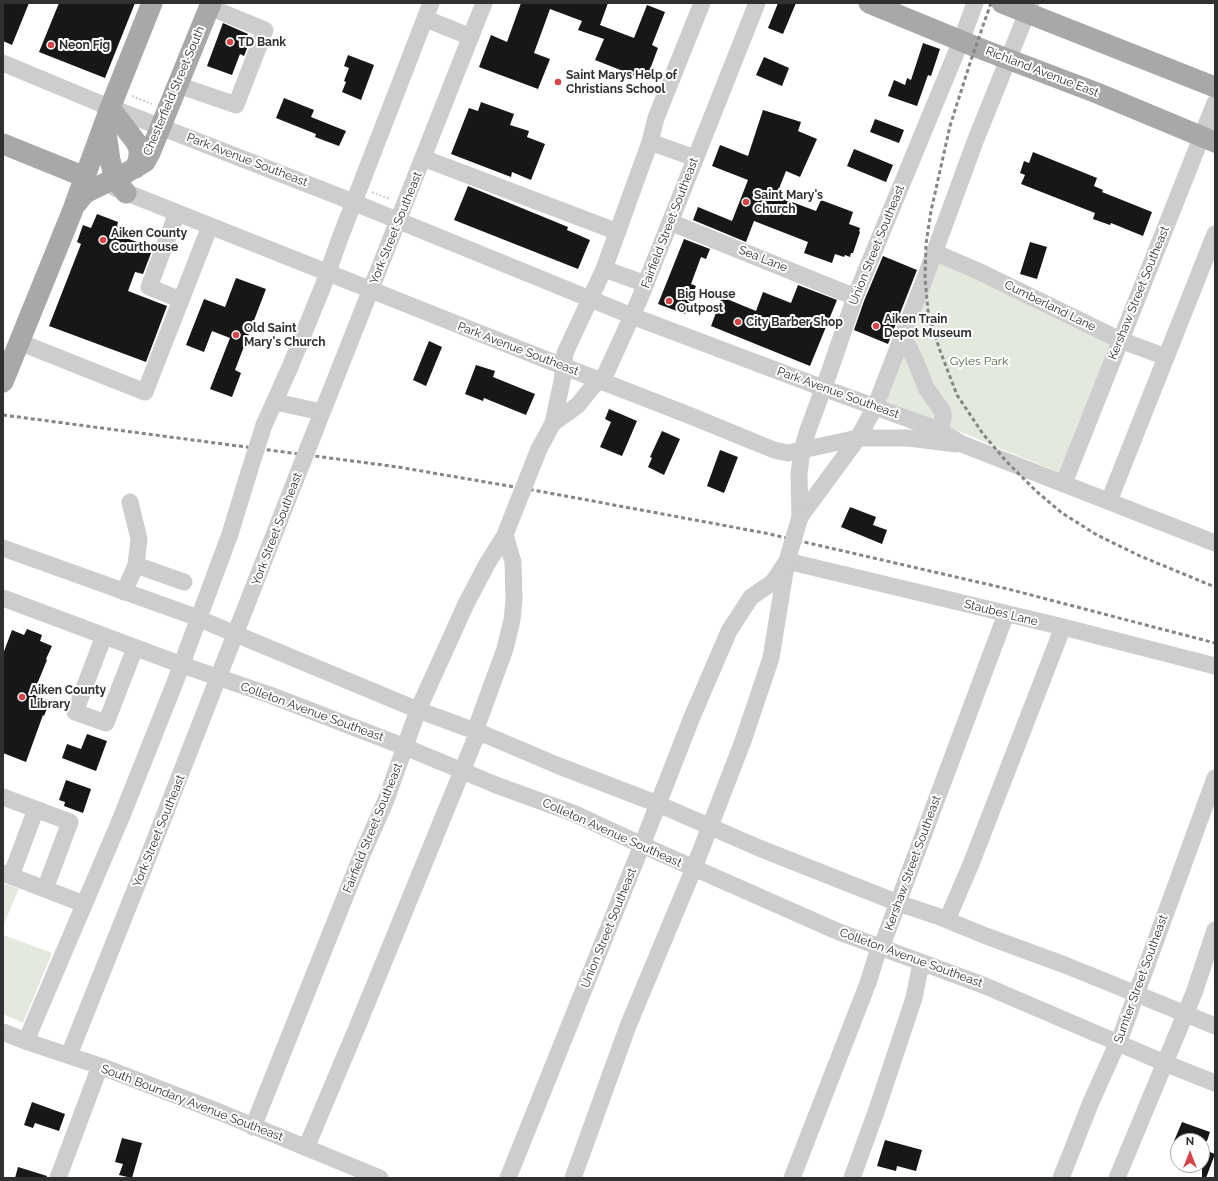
<!DOCTYPE html>
<style>
body{margin:0}
#map{position:relative;width:1218px;height:1181px;overflow:hidden;background:#fff;font-family:Raleway,sans-serif}
canvas{display:block}
.frame{position:absolute;inset:0;border:4px solid #303030;pointer-events:none}
.north{position:absolute;left:1170px;top:1133px;width:40px;height:40px;box-sizing:border-box;background:#fff;border:1px solid #acacac;border-radius:50%;rotate:0deg;font-size:11px;font-weight:700;line-height:16px;text-align:center;color:#303030}
.north::after{content:'';display:block;margin:auto;width:14px;height:18px;background:#d64449;clip-path:polygon(50% 0,100% 100%,50% 72%,0 100%)}
</style>
<div id="map">
<canvas width="1218" height="1181"></canvas>
<div class="frame"></div>
<div class="north">N</div>
</div>
<script>
const ctx = document.querySelector('canvas').getContext('2d');
ctx.lineJoin = 'round';
function fillPath(path, color) { ctx.fillStyle = color; ctx.fill(path, 'evenodd'); }
const poly = rows => new Path2D(rows.map(r => 'M' + r).join(''));
function stroke(path, color, width, dash) { ctx.strokeStyle = color; ctx.lineWidth = width; ctx.lineCap = dash ? 'butt' : 'round'; ctx.setLineDash(dash || []); ctx.stroke(path); }
function label(font, color, halo, rows, align = 'center') {
  ctx.font = font + ' Raleway,sans-serif'; ctx.lineWidth = 4; ctx.setLineDash([]); ctx.textBaseline = 'middle'; ctx.strokeStyle = halo; ctx.fillStyle = color; for (const [text, x, y, turn = 0] of rows) {
    ctx.save(); ctx.translate(x, y); ctx.rotate((+turn || 0) * Math.PI / 180); ctx.textAlign = isNaN(turn) ? turn : align; if (halo) ctx.strokeText(text, 0, 0); ctx.fillText(text, 0, 0); ctx.restore();
  }
}
const green = poly([
 [940,262,1111,342,1060,473,885,401],
 [3,883,19,889,3,926],
 [3,935,52,953,23,1023,3,1014]
]);
const building = poly([
 [3,3,29,3,12,45,3,41],
 [59,3,135,3,105,78,39,52],
 [521,3,608,3,600,25,634,38,647,5,665,12,652,45,658,48,646,80,595,60,604,39,578,30,582,21,550,9,534,53,550,59,538,89,479,67,491,35,507,42],
 [778,3,796,3,783,34,768,28],
 [223,23,248,34,246,40,250,41,244,56,240,54,232,75,207,66],
 [923,43,940,49,931,76,928,75,917,106,888,96,894,80,905,85,907,78,911,80],
 [348,55,374,65,361,100,342,92,346,82,344,81,349,68,344,66],
 [764,57,789,68,782,86,756,75],
 [284,98,314,110,311,117,346,131,339,146,315,137,316,134,276,118],
 [481,102,514,114,510,125,529,131,527,137,545,144,531,180,512,172,511,177,451,154,469,108,478,111],
 [763,110,801,122,798,131,817,139,800,177,786,171,776,196,816,211,821,200,853,212,849,224,860,228,859,231,860,232,853,253,851,253,850,257,845,255,844,257,835,254,832,263,804,253,808,242,754,221,746,242,693,220,698,207,732,221,748,180,712,166,720,145,748,156],
 [875,119,904,130,899,143,870,132],
 [854,149,893,165,886,182,847,166],
 [1033,152,1097,178,1094,186,1103,190,1102,192,1152,212,1143,236,1111,223,1110,225,1093,219,1095,213,1021,184,1025,175,1020,173,1024,161,1029,163],
 [468,186,568,227,567,230,590,240,578,269,454,220],
 [97,214,118,222,117,226,124,228,121,236,153,248,143,274,135,272,128,291,167,306,146,362,49,326,81,244,77,242,83,225,91,228],
 [684,239,710,249,706,259,701,257,691,284,696,286,685,314,658,304],
 [1030,242,1047,247,1037,279,1020,274],
 [883,256,917,270,888,344,854,330,864,301],
 [236,278,266,289,235,370,241,373,232,397,210,389,230,338,212,331,204,352,186,345,204,299,225,307],
 [798,285,837,300,810,366,711,326,722,297,756,311,763,292,791,303],
 [429,341,442,347,426,386,413,380],
 [476,365,495,371,493,377,535,394,526,415,484,398,483,401,465,394],
 [609,409,637,421,622,456,600,447,611,422,605,419],
 [662,431,680,439,664,475,648,467,652,458,650,457],
 [720,450,738,457,724,493,707,486],
 [850,507,876,517,873,525,887,530,882,544,841,527],
 [27,629,42,635,40,641,52,646,46,659,47,660,33,694,50,701,44,716,43,715,26,762,3,753,3,654,12,630,24,635],
 [87,734,107,741,96,771,62,758,67,744,81,749],
 [66,780,91,789,83,813,64,806,65,802,59,800],
 [32,1102,65,1114,59,1131,35,1123,33,1128,24,1125],
 [1182,1122,1210,1132,1207,1141,1174,1141],
 [122,1138,142,1143,132,1178,119,1175,123,1164,115,1162],
 [885,1140,922,1150,916,1171,897,1166,896,1171,877,1166],
 [1202,1149,1215,1154,1206,1178,1202,1178],
 [18,1167,47,1176,46,1178,15,1178]
]);
const path = poly([
 [132,96,152,104],
 [372,192,390,199]
]);
const minor = poly([
 [426,19,471,37],
 [3,63,99,103,338,196,632,316,823,388,939,430,962,444,1215,543],
 [178,85,236,105,265,30,209,7],
 [650,142,695,158],
 [423,158,618,232],
 [115,188,547,360,691,416,774,450,788,453,858,438,908,438,957,444],
 [670,222,855,297],
 [934,252,978,271,1120,340,1166,357],
 [604,269,646,284],
 [181,300,210,226],
 [902,340,908,346,915,360,926,388,943,412,943,419,939,430],
 [19,342,145,392,181,300,149,287,177,213],
 [275,402,322,412],
 [553,423,578,405,589,391,606,373,640,298,757,3],
 [264,425,290,367,323,286,340,238,431,3],
 [316,428,484,3],
 [539,449,553,423,562,381,565,353,604,269,650,142,656,118,702,3],
 [1064,483,1215,103],
 [1109,501,1215,234],
 [800,517,858,438,875,407,925,278,976,139,1031,3],
 [800,517,799,474,802,450,808,430,829,373,855,297,961,41,975,3],
 [3,548,190,615,418,710,486,735,559,766,658,804,759,848,898,903,937,916,986,936,1065,965,1215,1026],
 [787,561,1063,627,1215,666],
 [136,565,184,582],
 [124,592,136,565,139,539,130,502],
 [3,598,182,665,270,695,405,747,496,785,573,813,642,845,839,932,983,985,1167,1064,1215,1083],
 [104,636,75,712,106,723,135,648],
 [475,731,505,649,512,620,514,600,513,562,505,535],
 [3,797,70,822,45,889],
 [3,873,84,904],
 [11,876,36,809],
 [947,920,971,864,1063,627],
 [3,1032,28,1042,100,1066,217,1111,380,1178],
 [26,1041,121,818,174,685,230,534,249,472],
 [69,1055,145,865,295,481],
 [253,1127,361,857,386,800,418,710,466,604,487,564,505,535,510,522],
 [306,1148,358,1025,478,732],
 [58,1178,100,1066],
 [508,1178,642,845,692,717,729,631,751,597,773,582,787,561],
 [573,1178,628,1026,694,868,743,741,771,658,786,566],
 [792,1178,868,983,878,951,881,948,1006,614],
 [852,1178,876,1112,914,998,921,963],
 [1061,1178,1091,1102,1122,1033,1215,778],
 [1117,1178,1194,993,1215,930]
]);
const major = poly([
 [869,3,976,47,1097,93,1215,142],
 [1002,3,1215,87],
 [110,108,136,142,139,149,139,157,136,168],
 [105,126,110,160,115,179,126,193],
 [3,144,85,177],
 [76,204,85,193,126,173,145,162,150,153,211,3],
 [3,382,72,212,110,108,152,3]
]);
const rail = poly([
 [991,3,971,60,950,126,931,211,926,244,925,278,928,311,939,348,957,395,983,434,1006,461,1036,491,1062,513,1097,535,1140,556,1215,587],
 [3,415,398,467,544,492,765,533,1008,589,1215,643]
]);
const minorBridge = poly([
 [249,472,264,425],
 [295,481,316,428],
 [510,522,539,449],
 [787,561,800,517]
]);
const markers = [
 [230,42,4,"#d64449"],
 [51,45,4,"#d64449"],
 [558,82,4,"#d64449"],
 [746,202,4,"#d64449"],
 [103,240,4,"#d64449"],
 [669,301,4,"#d64449"],
 [738,322,4,"#d64449"],
 [876,326,4,"#d64449"],
 [236,335,4,"#d64449"],
 [22,697,4,"#d64449"]
];
const poiNames = [
 ["TD Bank",238,42],
 ["Neon Fig",59,45],
 ["Saint Marys Help of",566,75],
 ["Christians School",566,89],
 ["Saint Mary's",754,195],
 ["Church",754,209],
 ["Aiken County",111,233],
 ["Courthouse",111,247],
 ["Big House",677,294],
 ["Outpost",677,308],
 ["Aiken Train",884,319],
 ["Depot Museum",884,333],
 ["City Barber Shop",746,322],
 ["Old Saint",244,328],
 ["Mary's Church",244,342],
 ["Aiken County",30,690],
 ["Library",30,704]
];
const streetNames = [
 ["Richland Avenue East",1042,72,21],
 ["Chesterfield Street South",174,91,-67],
 ["Park Avenue Southeast",247,160,21],
 ["Fairfield Street Southeast",670,223,-69],
 ["York Street Southeast",396,228,-68],
 ["Union Street Southeast",877,245,-68],
 ["Sea Lane",763,259,22],
 ["Kershaw Street Southeast",1139,293,-68],
 ["Cumberland Lane",1050,306,26],
 ["Park Avenue Southeast",518,349,21],
 ["Park Avenue Southeast",838,393,20],
 ["York Street Southeast",277,529,-69],
 ["Staubes Lane",1001,613,14],
 ["Colleton Avenue Southeast",312,712,20],
 ["Fairfield Street Southeast",373,828,-68],
 ["York Street Southeast",159,831,-68],
 ["Colleton Avenue Southeast",612,833,24],
 ["Kershaw Street Southeast",913,863,-70],
 ["Union Street Southeast",609,928,-68],
 ["Colleton Avenue Southeast",911,958,20],
 ["Sumter Street Southeast",1141,979,-70],
 ["South Boundary Avenue Southeast",192,1103,21]
];
const parkNames = [
 ["Gyles Park",979,361]
];
fillPath(green, '#e3e9dd');
fillPath(building, '#171717');
stroke(path, '#cacaca', 2, [2, 2]);
stroke(minor, '#cdcdcd', 17);
stroke(major, '#a8a8a8', 21);
stroke(rail, '#858585', 3, [4, 3]);
stroke(minorBridge, '#cdcdcd', 17);
for (const [x, y, r, color] of markers) { const dot = new Path2D(); dot.arc(x, y, r, 0, 2 * Math.PI); ctx.fillStyle = color; ctx.fill(dot); stroke(dot, '#fff', 1.5); }
label('bold 12px', '#303030', '#fff', poiNames, 'left');
label('12px', '#303030', '#fff', streetNames);
label('12px', '#526841', '#fff', parkNames);
</script>
